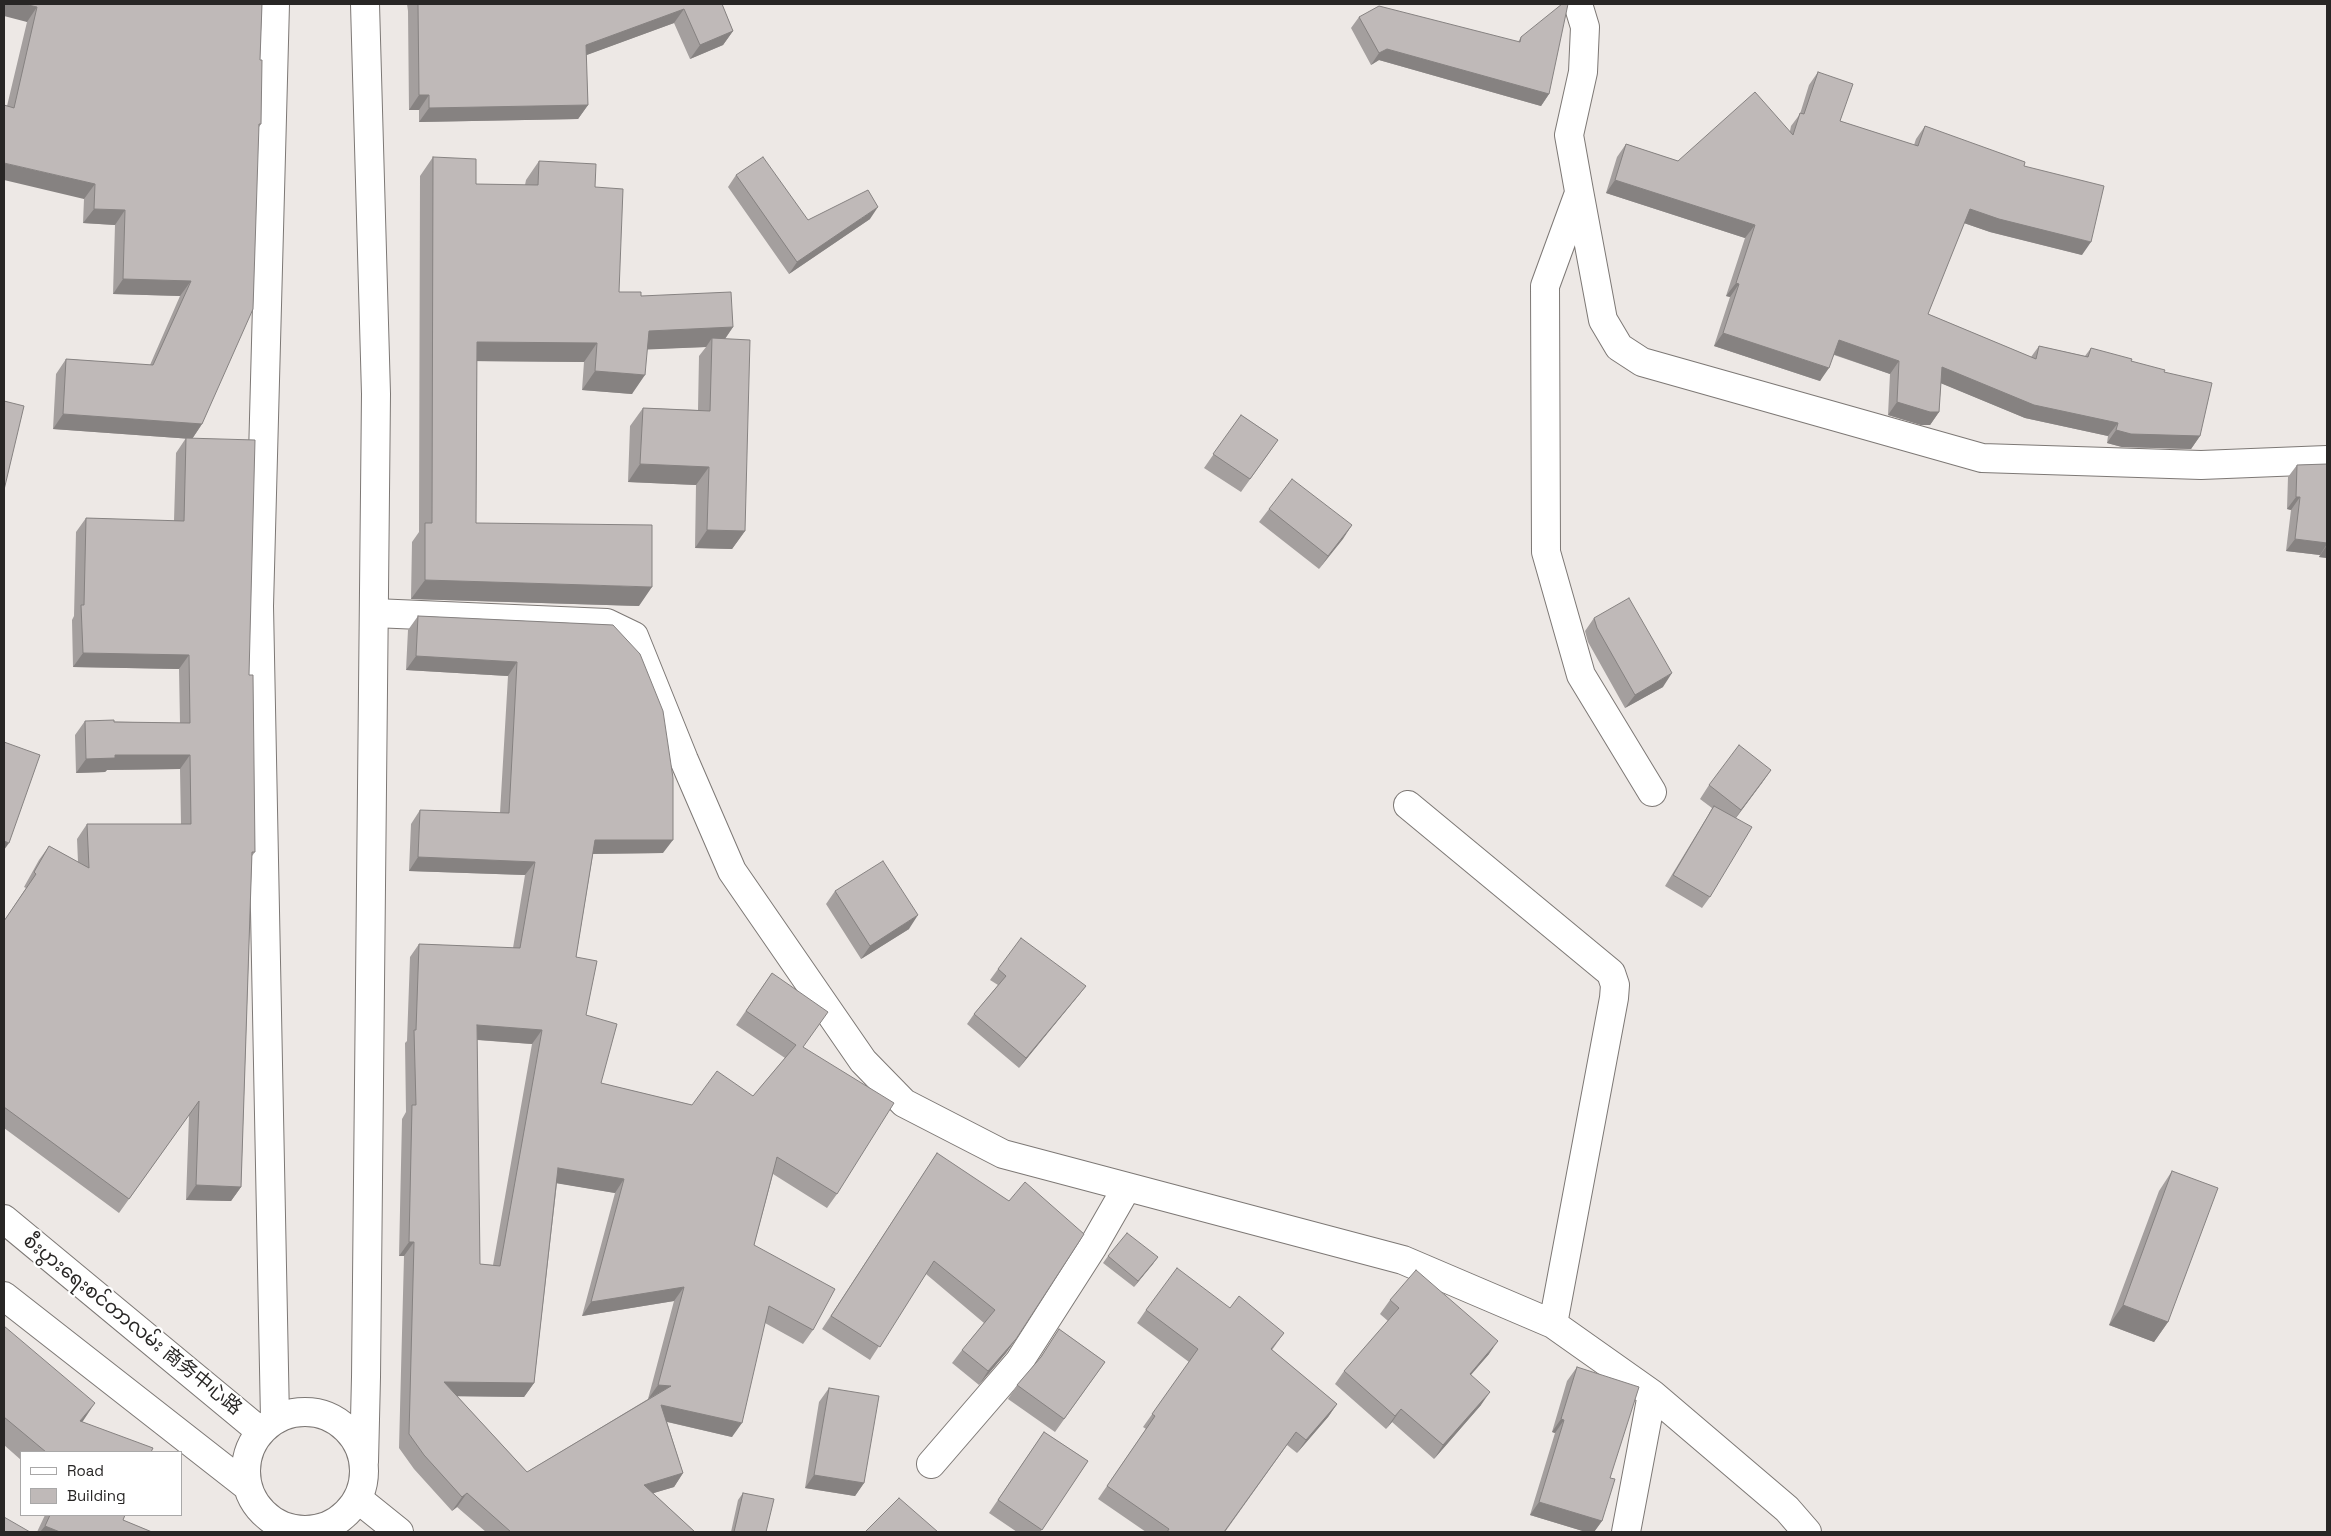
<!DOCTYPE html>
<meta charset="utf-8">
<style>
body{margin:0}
#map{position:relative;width:2331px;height:1536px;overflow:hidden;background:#ede8e5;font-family:"Space Grotesk",sans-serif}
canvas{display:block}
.frame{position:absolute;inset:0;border:5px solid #282625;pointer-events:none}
.legend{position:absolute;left:20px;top:1451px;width:162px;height:65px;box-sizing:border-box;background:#fff;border:1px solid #a9a8a8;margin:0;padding:6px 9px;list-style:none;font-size:15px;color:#282625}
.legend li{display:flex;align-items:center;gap:10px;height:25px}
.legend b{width:25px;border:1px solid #a9a8a8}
</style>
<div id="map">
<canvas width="2331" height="1536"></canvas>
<div class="frame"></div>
<ul class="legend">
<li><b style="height:6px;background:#fff"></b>Road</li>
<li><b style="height:14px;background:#bfb9b8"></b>Building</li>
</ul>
</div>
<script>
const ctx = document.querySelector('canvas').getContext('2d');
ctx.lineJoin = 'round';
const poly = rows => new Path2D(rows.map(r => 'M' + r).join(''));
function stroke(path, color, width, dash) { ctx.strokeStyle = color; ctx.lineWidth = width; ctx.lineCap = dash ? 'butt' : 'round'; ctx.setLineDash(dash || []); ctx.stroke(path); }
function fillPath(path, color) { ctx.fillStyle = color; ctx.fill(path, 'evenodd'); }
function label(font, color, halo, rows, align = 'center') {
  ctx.font = font + ' "Space Grotesk","Noto Sans SC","Noto Sans Myanmar",sans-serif'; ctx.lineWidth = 4.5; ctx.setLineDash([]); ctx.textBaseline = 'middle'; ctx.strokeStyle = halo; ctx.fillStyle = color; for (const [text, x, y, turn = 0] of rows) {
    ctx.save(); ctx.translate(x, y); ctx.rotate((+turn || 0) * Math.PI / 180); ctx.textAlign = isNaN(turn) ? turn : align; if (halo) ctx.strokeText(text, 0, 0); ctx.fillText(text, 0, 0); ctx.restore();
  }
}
const minor = poly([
 [1578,4,1585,27,1583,72,1569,135,1579,191,1603,320,1619,347,1642,362,1982,458,2201,465,2327,460],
 [1579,193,1545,286,1546,552,1581,675,1652,792],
 [374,613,607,623,634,636,684,760,732,871,863,1061,904,1103,1003,1154,1403,1260,1553,1324,1652,1394,1787,1509,1807,1532],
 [1408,805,1611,973,1615,985,1614,998,1553,1324],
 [931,1464,1019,1362,1092,1248,1127,1187],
 [1626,1532,1652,1394]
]);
const tertiary = poly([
 [358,1499,399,1532]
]);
const secondary = poly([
 [275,4,259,606,275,1419],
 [4,1219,260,1431],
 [4,1296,248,1487],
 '246 1471a59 59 0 1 1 118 0a59 59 0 1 1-118 0Z',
 [364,1462,366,1377,376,394,365,4]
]);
const wall = poly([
 [4,4,262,4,260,60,261,124,259,127,202,424,192,439,53,429,56,374,66,359,150,365,180,296,113,294,115,225,83,223,84,199,7,106,27,22],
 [407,4,722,4,733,31,723,45,690,59,674,23,586,55,588,105,578,119,419,122,419,110,409,110,408,11],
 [1359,17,1518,42,1521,37,1549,94,1541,106,1379,60,1371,65,1351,28],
 [1818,72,1840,121,1914,145,1916,139,1925,126,2024,166,2082,255,1990,232,1964,223,1928,314,2031,357,2039,346,2085,356,2091,348,2164,372,2200,436,2191,449,2122,447,2107,443,2108,436,2025,418,1941,383,1939,412,1930,425,1921,425,1888,415,1890,374,1834,355,1820,381,1714,346,1730,297,1726,296,1745,238,1606,193,1617,157,1626,144,1678,161,1790,131,1791,126,1800,114,1809,85],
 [433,157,476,184,525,185,526,180,539,161,595,187,619,292,641,296,733,327,725,339,745,531,732,549,695,548,696,485,628,482,630,426,643,408,698,410,699,356,706,347,647,349,632,394,582,390,584,362,477,361,476,523,639,606,411,599,412,542,419,532,420,176],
 [736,175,808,220,870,219,789,274,728,187],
 [1241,415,1278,440,1241,492,1204,468],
 [186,438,249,675,255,852,252,856,241,1187,231,1201,186,1200,189,1115,119,1213,4,1128,4,921,26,888,24,887,39,860,49,846,78,862,77,839,87,824,181,824,180,769,107,770,105,772,76,773,75,735,85,721,180,723,179,669,73,667,72,620,74,616,76,532,86,518,174,521,176,453],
 [2327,464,2327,558,2319,557,2320,555,2286,551,2291,510,2287,509,2288,477,2297,465],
 [1269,509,1352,525,1319,569,1259,522],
 [418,616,613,625,663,853,593,854,576,957,586,1015,601,1083,692,1105,753,1096,785,1058,736,1025,772,973,803,1047,837,1194,827,1208,773,1174,754,1245,813,1330,803,1344,765,1323,732,1437,667,1422,683,1473,674,1487,653,1493,695,1532,486,1532,457,1507,452,1511,414,1469,399,1448,404,1256,399,1256,402,1119,406,1112,405,1043,407,1041,410,957,419,944,513,948,525,875,409,871,411,824,420,810,500,813,508,676,406,670,408,630],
 [477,1040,532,1044,493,1265,480,1264],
 [557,1183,615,1193,582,1316,674,1301,648,1399,527,1472,457,1396,524,1397,534,1383],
 [1594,618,1663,687,1625,708,1588,642,1585,631],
 [1771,770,1736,818,1710,897,1702,908,1665,886,1707,817,1712,808,1700,799,1709,785],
 [835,891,909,929,861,959,826,904],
 [998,969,1086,986,1078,996,1019,1068,967,1024,974,1014,998,985,990,980],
 [937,1153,1016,1339,1006,1353,979,1385,952,1363,962,1350,984,1323,926,1274,870,1360,822,1329],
 [2172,1171,2168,1322,2154,1342,2109,1325,2159,1191],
 [1108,1256,1158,1257,1134,1287,1103,1263],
 [1390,1300,1489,1354,1471,1375,1481,1405,1434,1459,1392,1422,1386,1429,1335,1384,1344,1371,1388,1321,1380,1314],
 [1230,1308,1284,1333,1272,1350,1337,1404,1328,1417,1297,1453,1287,1445,1225,1532,1146,1532,1098,1499,1146,1429,1143,1427,1189,1362,1137,1323,1146,1310],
 [4,1326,82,1422,151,1452,21,1452,21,1460,4,1445],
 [1059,1329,1105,1362,1055,1432,1008,1399,1017,1385,1038,1361],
 [1577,1367,1610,1478,1602,1521,1594,1532,1586,1532,1530,1515,1555,1433,1552,1432,1567,1381],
 [829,1388,864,1483,855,1496,805,1488,819,1402],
 [1044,1432,1088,1461,1040,1532,1017,1532,989,1513],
 [743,1493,766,1532,731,1532,738,1500],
 [45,1515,125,1515,123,1520,152,1532,37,1532]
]);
const shadedWall = poly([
 [4,4,24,4,37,7,27,22,4,16],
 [684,9,674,23,576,59,586,45],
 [733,31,723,45,690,59,700,45],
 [1387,49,1549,94,1541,106,1379,60,1371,65,1379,53],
 [419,95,429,95,419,110,409,110],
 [588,105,578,119,419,122,429,108],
 [4,163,95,184,84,199,4,180],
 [1615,180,1755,225,1745,238,1606,193],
 [878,207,870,219,789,274,797,262],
 [94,209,125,210,115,225,83,223],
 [1970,209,2091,242,2082,255,1990,232,1961,222],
 [123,279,191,281,180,296,113,294],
 [1736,283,1739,284,1730,297,1726,296],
 [733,327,720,346,712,338,706,347,636,350,649,331],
 [1723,333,1829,368,1820,381,1714,346],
 [1839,340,1899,361,1890,374,1830,353],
 [477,342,597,343,584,362,464,361],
 [1942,367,2118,423,2108,436,2025,418,1933,380],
 [595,371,645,375,632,394,582,390],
 [1897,402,1939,412,1930,425,1921,425,1888,415],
 [63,414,202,424,192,439,53,429],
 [2116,430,2200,436,2191,449,2122,447,2107,443],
 [640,464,709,467,696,485,628,482],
 [2296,497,2300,497,2291,510,2287,509],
 [1352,525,1343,539,1319,569,1328,556],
 [707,530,745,531,732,549,695,548],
 [2295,539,2327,543,2327,544,2320,555,2286,551],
 [2327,545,2327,558,2319,557],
 [425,580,652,587,639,606,411,599],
 [83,653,189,655,179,669,73,667],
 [416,656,517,662,508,676,406,670],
 [1672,673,1663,687,1625,708,1635,695],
 [115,755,190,755,180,769,107,770,105,772,76,773,86,759],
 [1771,770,1762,783,1732,823,1741,810],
 [595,840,673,840,663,853,585,854],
 [4,841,9,843,4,850],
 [418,857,535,862,525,875,409,871],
 [918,915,909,929,861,959,870,946],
 [1086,986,1078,996,1019,1068,1026,1058],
 [477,1025,542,1030,532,1044,467,1039],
 [558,1168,624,1179,615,1193,549,1182],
 [196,1185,241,1187,231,1201,186,1200],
 [409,1242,414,1242,404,1256,399,1256],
 [1158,1257,1153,1264,1134,1287,1138,1281],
 [684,1287,674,1301,582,1316,591,1302],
 [2123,1305,2168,1322,2154,1342,2109,1325],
 [1016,1339,1006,1353,979,1385,988,1371],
 [1498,1341,1489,1354,1460,1387,1470,1374],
 [444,1382,534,1383,524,1397,435,1396],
 [658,1385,671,1386,648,1399],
 [1490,1392,1481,1405,1434,1459,1443,1445],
 [95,1403,83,1421,68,1439,80,1421],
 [1337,1404,1328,1417,1297,1453,1306,1440],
 [661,1405,742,1423,732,1437,651,1418],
 [1401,1409,1392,1422,1386,1429,1395,1416],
 [1561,1419,1564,1420,1555,1433,1552,1432],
 [683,1473,674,1487,634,1499,644,1485],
 [814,1475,864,1483,855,1496,805,1488],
 [467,1493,457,1507,452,1511,462,1497],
 [1539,1502,1602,1521,1594,1532,1586,1532,1530,1515],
 [45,1526,60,1532,40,1532]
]);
const building = poly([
 [24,4,262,4,260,60,262,60,261,124,259,124,253,309,202,424,63,414,66,359,153,365,191,281,123,279,125,210,94,209,95,184,4,163,4,105,14,108,37,7,24,4],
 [418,4,722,4,733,31,700,45,684,9,586,45,588,105,429,108,429,95,419,95,418,4],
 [1562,4,1568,4,1549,94,1387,49,1379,53,1359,17,1379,6,1520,42,1521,37,1562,4],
 [1818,72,1853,84,1840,121,1918,146,1925,126,2025,162,2024,166,2104,186,2091,242,1999,219,1970,209,1928,314,2036,359,2039,346,2088,357,2091,348,2132,359,2131,361,2165,370,2164,372,2212,383,2200,436,2131,434,2116,430,2118,423,2034,405,1942,367,1939,412,1930,412,1897,402,1899,361,1839,340,1829,368,1723,333,1739,284,1736,283,1755,225,1615,180,1626,144,1678,161,1755,92,1793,135,1800,113,1804,114,1818,72],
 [433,157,476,159,476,184,538,185,539,161,596,164,595,187,623,189,619,292,641,292,641,296,731,292,733,327,649,331,645,375,595,371,597,343,477,342,476,523,652,525,652,587,425,580,425,523,432,523,433,157],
 [763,157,808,220,868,190,878,207,797,262,736,175,763,157],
 [712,338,750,340,745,531,707,530,709,467,640,464,643,408,710,411,712,338],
 [4,401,24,406,4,490,4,401],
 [1241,415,1278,440,1250,479,1213,454,1241,415],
 [186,438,255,440,249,675,253,675,255,852,252,852,241,1187,196,1185,199,1101,129,1199,4,1107,4,921,36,874,34,872,49,846,89,868,87,824,191,824,190,755,115,755,115,758,86,759,85,721,114,720,114,722,190,723,189,655,83,653,81,605,84,605,86,518,184,521,186,438],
 [2327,464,2327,543,2295,539,2300,497,2296,497,2297,465,2327,464],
 [1292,479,1352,525,1328,556,1269,509,1292,479],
 [1629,598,1672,673,1635,695,1597,628,1594,618,1629,598],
 [418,616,613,625,640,654,663,711,673,778,673,840,595,840,576,957,597,961,586,1015,617,1024,601,1083,692,1105,717,1071,753,1096,796,1045,746,1011,772,973,828,1012,803,1047,894,1103,837,1194,777,1157,754,1245,835,1289,813,1330,769,1306,742,1423,661,1405,683,1473,644,1485,695,1532,511,1532,467,1493,462,1497,424,1455,409,1434,414,1242,409,1242,412,1105,416,1105,414,1030,416,1030,419,944,520,948,535,862,418,857,420,810,509,813,517,662,416,656,418,616],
 [477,1025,542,1030,500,1266,480,1264,477,1025],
 [558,1168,624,1179,591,1302,684,1287,658,1385,671,1386,527,1472,444,1382,534,1383,558,1168],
 [4,742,40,755,9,843,4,841,4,742],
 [1739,745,1771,770,1741,810,1709,785,1739,745],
 [1714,806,1752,827,1710,897,1673,875,1714,806],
 [883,861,918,915,870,946,835,891,883,861],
 [1021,938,1086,986,1026,1058,974,1014,1006,976,998,969,1021,938],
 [937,1153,1009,1201,1025,1182,1084,1234,1016,1339,988,1371,962,1350,995,1310,934,1261,880,1347,831,1316,937,1153],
 [2172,1171,2218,1188,2168,1322,2123,1305,2172,1171],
 [1127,1233,1158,1257,1138,1281,1108,1256,1127,1233],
 [1177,1268,1230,1308,1239,1296,1284,1333,1271,1349,1337,1404,1306,1440,1296,1432,1224,1532,1167,1532,1169,1529,1107,1486,1155,1416,1152,1414,1198,1349,1146,1310,1177,1268],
 [1416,1270,1498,1341,1470,1374,1490,1392,1443,1445,1401,1409,1395,1416,1344,1371,1399,1308,1390,1300,1416,1270],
 [4,1326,95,1403,80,1421,153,1448,151,1452,46,1452,4,1417,4,1326],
 [1059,1329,1105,1362,1064,1419,1017,1385,1041,1357,1059,1329],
 [1577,1367,1639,1387,1610,1478,1615,1479,1602,1521,1539,1502,1564,1420,1561,1419,1577,1367],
 [829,1388,879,1396,864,1483,814,1475,829,1388],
 [1044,1432,1088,1461,1042,1530,998,1500,1044,1432],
 [743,1493,774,1499,766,1532,734,1532,743,1493],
 [899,1498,938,1532,865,1532,899,1498],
 [50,1515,125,1515,123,1520,152,1532,60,1532,45,1526,50,1515],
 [4,1517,30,1532,4,1532,4,1517]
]);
const streetNames = [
 ["စီးပွားရေးစင်တာလမ်း 商务中心路",132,1325,39]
];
stroke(minor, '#7d7875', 30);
stroke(tertiary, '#7d7875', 30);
stroke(secondary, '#7d7875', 30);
stroke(minor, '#fff', 28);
stroke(tertiary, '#fff', 28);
stroke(secondary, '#fff', 28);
fillPath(wall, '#a49f9e');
fillPath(shadedWall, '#868281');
fillPath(building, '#bfb9b8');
stroke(building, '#868281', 1);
label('19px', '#282625', '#fff', streetNames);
</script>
